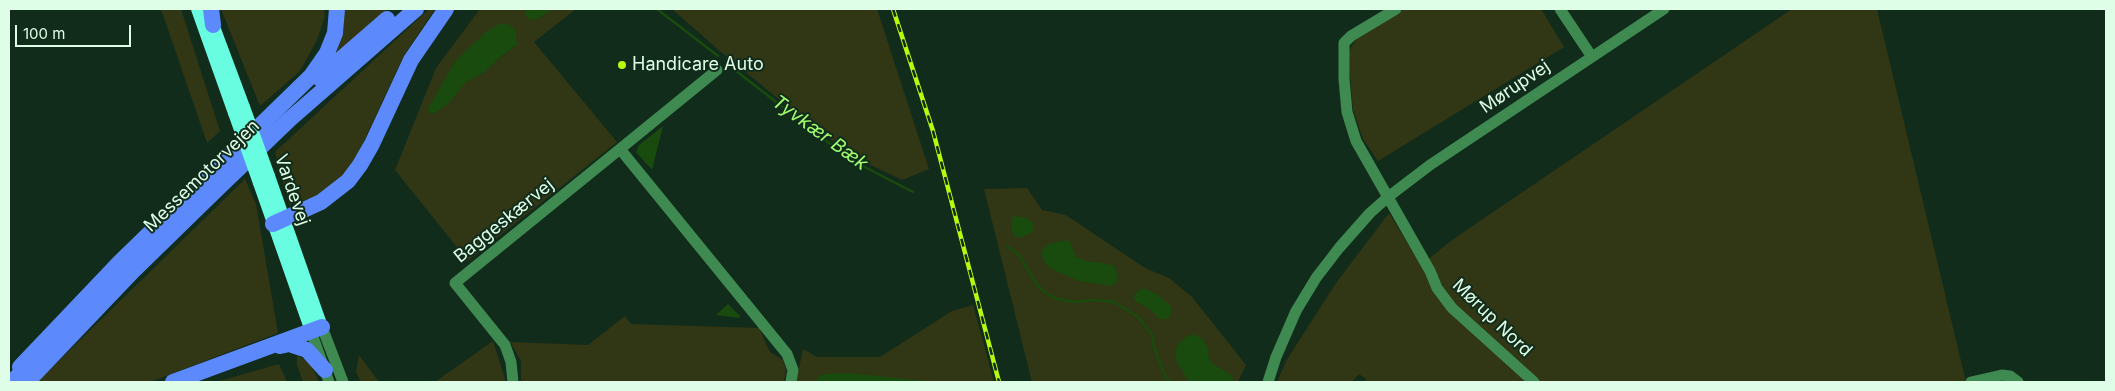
<!DOCTYPE html>
<meta charset="utf-8">
<style>
body{margin:0}
#map{position:relative;width:2115px;height:391px;overflow:hidden;background:#122c1c;font-family:Inter,sans-serif}
canvas{display:block}
.frame{position:absolute;inset:0;border:10px solid #defee8;pointer-events:none}
.scale{position:absolute;left:15px;top:25px;width:116px;height:22px;box-sizing:border-box;border:2px solid #defee8;border-top:0;padding-left:6px;font-size:15px;line-height:18px;white-space:nowrap;color:#defee8;-webkit-text-stroke:4px #122c1c;paint-order:stroke}
</style>
<div id="map">
<canvas width="2115" height="391"></canvas>
<div class="frame"></div>
<div class="scale">100 m</div>
</div>
<script>
const ctx = document.querySelector('canvas').getContext('2d');
ctx.lineJoin = 'round';
function fillPath(path, color) { ctx.fillStyle = color; ctx.fill(path, 'evenodd'); }
const poly = rows => new Path2D(rows.map(r => 'M' + r).join(''));
function stroke(path, color, width, dash) { ctx.strokeStyle = color; ctx.lineWidth = width; ctx.lineCap = dash ? 'butt' : 'round'; ctx.setLineDash(dash || []); ctx.stroke(path); }
function label(font, color, halo, rows, align = 'center') {
  ctx.font = font + ' Inter,sans-serif'; ctx.lineWidth = 4; ctx.setLineDash([]); ctx.textBaseline = 'middle'; ctx.strokeStyle = halo; ctx.fillStyle = color; for (const [text, x, y, turn = 0] of rows) {
    ctx.save(); ctx.translate(x, y); ctx.rotate((+turn || 0) * Math.PI / 180); ctx.textAlign = isNaN(turn) ? turn : align; if (halo) ctx.strokeText(text, 0, 0); ctx.fillText(text, 0, 0); ctx.restore();
  }
}
const green = poly([
 [161,9,181,9,220,131,207,143],
 [221,9,324,9,325,16,317,40,300,71,260,106],
 [344,9,388,9,336,54,344,28],
 [429,9,435,9,404,55,354,162,340,180,317,196,289,205,275,152],
 [480,9,525,9,524,10,538,19,552,9,576,9,534,42,617,142,468,261,395,170,436,68],
 [517,45,499,58,485,72,466,82,456,60,470,49],
 [672,9,877,9,929,169,902,180,854,157,798,115,721,52],
 [1405,9,1541,9,1564,47,1378,161,1363,139,1353,110,1348,53,1356,39],
 [1792,9,1877,9,1966,382,1364,382,1366,379,1359,374,1352,382,1277,382,1286,361,1336,283,1389,213,1421,265,1452,240],
 [245,179,256,204,278,333,150,382,37,382],
 [1027,188,1042,210,1066,215,1145,268,1169,278,1192,297,1246,365,1238,382,1032,382,984,189],
 [973,305,994,382,796,382,803,349,817,357,880,357,952,311],
 [625,316,631,324,759,328,770,352,783,360,786,370,784,382,521,382,521,361,510,342,588,345],
 [493,341,506,382,435,382],
 [297,355,311,364,319,382,303,382,297,365],
 [359,355,379,382,361,382,356,372],
 [279,364,287,382,216,382]
]);
const water = poly([
 [525,9,552,9,538,19,531,20,525,15],
 [499,24,507,24,515,29,517,45,499,58,485,72,466,82,448,104,433,114,429,113,428,109,456,60,486,32],
 [663,126,652,170,636,152,639,145],
 [1014,216,1027,218,1033,223,1034,229,1031,233,1023,237,1015,237,1012,232,1012,219],
 [1067,240,1070,242,1076,257,1089,262,1098,262,1115,266,1118,279,1116,283,1111,286,1078,281,1050,268,1044,261,1041,254,1043,249,1048,244],
 [1141,289,1147,289,1156,294,1172,307,1170,317,1167,319,1160,319,1148,308,1135,301,1134,295],
 [728,304,740,316,739,318,716,315],
 [1194,334,1204,340,1208,349,1209,359,1212,363,1231,375,1233,378,1233,382,1190,382,1187,379,1176,360,1175,352,1178,345,1186,337],
 [850,373,934,382,816,382,819,376,824,374]
]);
const stream = poly([
 [657,9,718,56],
 [731,67,851,160,913,192],
 [1007,246,1019,255,1038,286,1046,293,1057,299,1074,302,1095,300,1114,302,1138,317,1153,336,1153,344,1164,374,1170,382]
]);
const minor = poly([
 [1396,9,1351,36,1344,43,1344,79,1347,112,1356,141,1430,271,1437,288,1452,308,1534,382],
 [1560,9,1592,57],
 [620,149,717,70],
 [322,327,343,382],
 [311,331,329,382],
 [513,382,511,362,505,345,455,283,620,149,787,354,793,370,791,382],
 [1268,382,1276,357,1296,311,1316,278,1339,248,1370,213,1388,197,1430,165,1664,9],
 [1971,382,2002,375,2010,376,2018,382]
]);
const major = poly([
 [197,9,234,113],
 [210,16,244,107],
 [269,176,322,327],
 [259,183,311,331]
]);
const highway = poly([
 [211,9,213,25],
 [319,78,387,19],
 [273,224,321,202,348,181,360,165,372,144,411,60,446,9],
 [280,346,289,344,307,350,325,370],
 [20,367,119,263,311,76,327,53,335,33,337,9],
 [12,382,31,363],
 [27,382,133,271,213,193,290,119,416,9],
 [173,382,322,327]
]);
const rail = poly([
 [893,9,933,131,999,382]
]);
const majorBridge = poly([
 [244,107,269,176],
 [234,113,259,183]
]);
const markers = [
 [622,65,5,"#b6fa0f"]
];
const poiNames = [
 ["Handicare Auto",632,65]
];
const streetNames = [
 ["Mørupvej",1515,87,-34],
 ["Messemotorvejen",202,176,-44],
 ["Vardevej",292,190,71],
 ["Baggeskærvej",504,221,-39],
 ["Mørup Nord",1492,318,44]
];
const waterNames = [
 ["Tyvkær Bæk",820,133,36]
];
fillPath(green, '#313615');
fillPath(water, '#184b0d');
stroke(stream, '#184b0d', 2.5);
stroke(minor, '#3e8a50', 11);
stroke(major, '#68fce0', 12);
stroke(highway, '#5c8afc', 16);
stroke(rail, '#b6fa0f', 4.5);
stroke(rail, '#122c1c', 2.5, [8]);
stroke(majorBridge, '#68fce0', 12);
for (const [x, y, r, color] of markers) { const dot = new Path2D(); dot.arc(x, y, r, 0, 2 * Math.PI); ctx.fillStyle = color; ctx.fill(dot); stroke(dot, '#122c1c', 2); }
label('18px', '#defee8', '#122c1c', poiNames, 'left');
label('18px', '#defee8', '#122c1c', streetNames);
label('italic 19px', '#a0fc6f', '#122c1c', waterNames);
</script>
